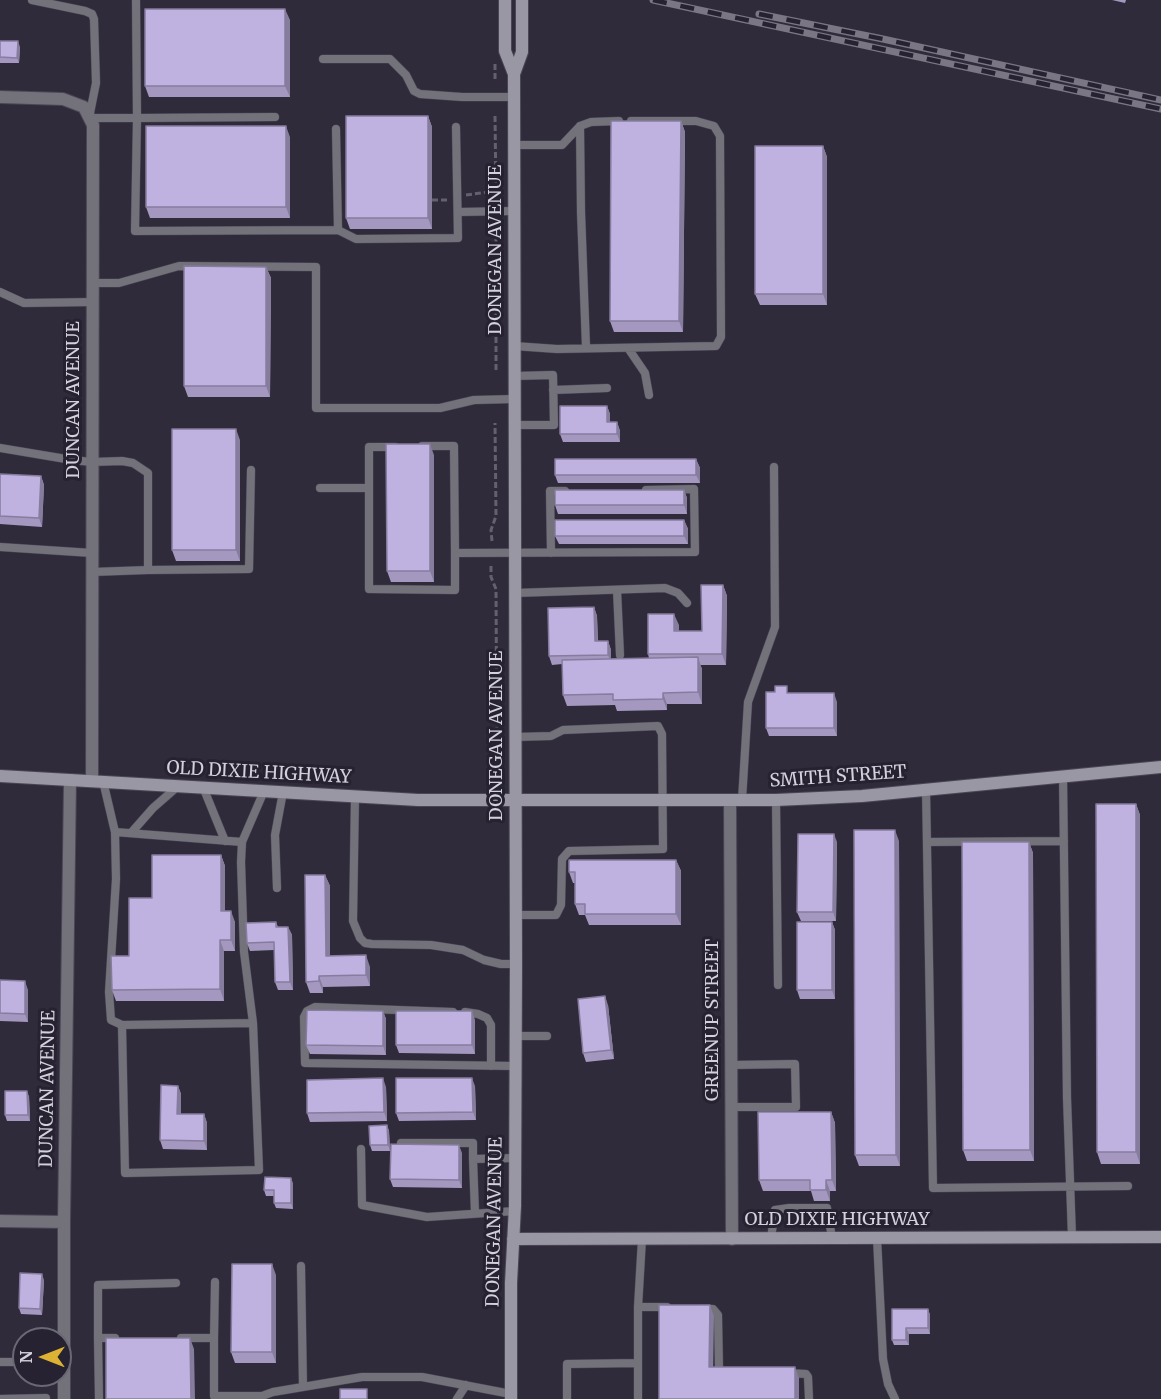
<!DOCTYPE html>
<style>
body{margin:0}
#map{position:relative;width:1161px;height:1399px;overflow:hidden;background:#302b3b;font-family:Merriweather,serif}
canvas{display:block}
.north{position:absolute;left:12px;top:1327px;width:60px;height:60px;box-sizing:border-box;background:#262231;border:2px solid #6b6875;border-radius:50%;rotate:270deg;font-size:16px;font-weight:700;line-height:24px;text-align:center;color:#d3d1db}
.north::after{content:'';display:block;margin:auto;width:21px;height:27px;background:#ddb133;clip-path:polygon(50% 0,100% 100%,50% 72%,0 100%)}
</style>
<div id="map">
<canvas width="1161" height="1399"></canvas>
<div class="north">N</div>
</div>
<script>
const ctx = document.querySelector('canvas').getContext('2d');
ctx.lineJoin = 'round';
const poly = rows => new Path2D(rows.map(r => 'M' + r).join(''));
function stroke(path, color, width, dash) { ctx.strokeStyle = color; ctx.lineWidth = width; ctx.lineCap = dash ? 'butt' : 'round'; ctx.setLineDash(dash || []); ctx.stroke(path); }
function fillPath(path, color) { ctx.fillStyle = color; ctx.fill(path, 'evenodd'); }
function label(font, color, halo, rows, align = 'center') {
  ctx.font = font + ' Merriweather,serif'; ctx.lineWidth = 6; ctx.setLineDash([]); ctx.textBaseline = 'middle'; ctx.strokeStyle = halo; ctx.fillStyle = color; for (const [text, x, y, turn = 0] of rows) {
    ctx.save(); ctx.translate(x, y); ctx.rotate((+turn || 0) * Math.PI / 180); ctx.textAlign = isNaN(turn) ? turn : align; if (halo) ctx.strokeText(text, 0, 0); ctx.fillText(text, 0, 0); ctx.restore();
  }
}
const path = poly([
 [495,79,495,62],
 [495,116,496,194],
 [466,195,496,191],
 [432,200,448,200],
 [496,229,496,372],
 [492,541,491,530,496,516,495,423],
 [491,566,491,577,496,589,497,776]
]);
const lane = poly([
 [32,0,85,11,92,14,94,19,96,83,89,118,137,118,135,231,338,230,336,129],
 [136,0,137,118,275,117],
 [323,59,390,59,406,75,414,91,420,94,462,97,514,97],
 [580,126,581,212,586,347],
 [514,145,562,145,580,126,591,122,619,121],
 [458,212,514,211],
 [338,230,356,239,458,238,456,127],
 [93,283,119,283,179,266,316,267,316,408,440,408,474,400,514,399],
 [0,292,24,303,93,302],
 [514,346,557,349,716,346,721,337,720,136,714,126,696,121,631,121],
 [628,348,645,373,649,395],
 [514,376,553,375,554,425,514,425],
 [553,390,607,388],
 [422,446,454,446,455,553],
 [395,447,369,447,369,589,455,590,455,553,695,552,694,489,646,490],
 [0,448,72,460,92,462,122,461,133,463,148,473,148,570,92,572],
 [320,488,369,488],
 [0,547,92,553],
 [551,553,550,491,565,491],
 [148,570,249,569,251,470],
 [617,590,620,655],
 [515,593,665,588,678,593,687,603],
 [515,737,551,736,563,730,658,726,662,734,663,849,569,851,562,859,561,905,556,915,516,915],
 [1063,775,1067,1098,1072,1237],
 [103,781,115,832,116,879,109,992,111,1020,122,1025,253,1023,244,952,241,862,242,842,264,791],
 [203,787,225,841],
 [926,789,933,1188,1128,1186],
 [355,796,353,921,360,938,365,943,372,944,431,945,463,950,484,960,501,964,516,964],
 [742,800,748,702,775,627,774,467],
 [776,800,778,985],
 [115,832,242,842],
 [131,833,153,808,177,787],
 [927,842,1064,841],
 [277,888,275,835,283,792],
 [453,1012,315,1007,307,1011,304,1017,305,1063,515,1066],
 [465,1012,478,1014,487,1018,491,1025,491,1066],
 [122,1025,125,1173,259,1170,253,1023],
 [515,1036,547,1036],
 [731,1065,795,1064,796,1107,731,1107],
 [401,1143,473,1143,473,1159],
 [361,1149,362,1205,427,1217,515,1211],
 [475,1213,473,1159,515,1158],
 [771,1238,775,1210,789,1208,827,1208,832,1238],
 [877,1238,883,1359,888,1384,895,1399],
 [301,1266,303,1387],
 [638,1307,667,1307],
 [703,1309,713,1309,718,1315,719,1369,722,1373],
 [98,1338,98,1285,176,1283],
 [181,1338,214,1338,214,1396,262,1396],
 [214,1338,215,1282],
 [0,1362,24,1362],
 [788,1373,806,1374,808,1377,809,1399],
 [0,1399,46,1398],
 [99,1399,98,1338,115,1338],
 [262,1399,262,1396,273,1392,362,1377,422,1377,511,1394],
 [457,1399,466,1385],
 [567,1399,567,1364,638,1363],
 [638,1399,638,1307,642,1239]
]);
const street = poly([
 [0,97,63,99,84,107,93,125,92,781],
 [730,800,732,1239],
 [0,1221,64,1222],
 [64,1399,64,1222,70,780]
]);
const secondary = poly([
 [505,0,505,51,514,74],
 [0,776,418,800,776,800,862,796,1161,767],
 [513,1239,1161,1237],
 [511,1399,511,1283,515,1206,516,964,514,74,522,52,522,0]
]);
const rail = poly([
 [653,0,1161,109],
 [759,14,883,39,1161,100]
]);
const wall = poly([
 [1112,0,1126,0,1125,3],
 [290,20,290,97,149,97,145,86],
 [0,41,20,47,19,63,0,63],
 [428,116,432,127,432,229,350,229,346,218],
 [681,121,685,132,683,332,614,332,610,321],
 [290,137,290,218,150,218,146,207],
 [823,146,827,157,827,305,760,305,755,294],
 [266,267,271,278,270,397,188,397,184,386],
 [607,406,610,414,610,422,617,422,620,431,620,442,563,442,560,434],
 [240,440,240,561,176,561,172,550],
 [434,455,434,582,391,582,387,571],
 [696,459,700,468,700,483,558,483,555,475],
 [0,474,41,476,44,485,42,527,0,524],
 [684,490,687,498,687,514,558,514,555,505],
 [684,520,688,529,688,544,559,544,555,536],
 [723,585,727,596,726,665,700,665,702,669,702,704,667,704,667,710,617,711,615,705,567,706,563,695,562,664,552,665,549,656,594,607,597,616,598,641,608,641,611,650,611,659,649,658,648,654,679,625,679,631,702,631],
 [775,692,790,693,837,702,837,736,769,736,766,728],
 [1136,804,1140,815,1140,1164,1101,1164,1097,1152],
 [899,841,900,1166,859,1166,855,1155],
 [837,842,836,921,801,921,797,912],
 [1029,842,1033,853,1034,1161,967,1161,963,1150],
 [221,855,225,866,225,911,235,922,235,951,224,951,224,1001,116,1001,112,990,129,956],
 [676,860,681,871,681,925,589,925,585,915,579,915,575,904,575,883,573,883,569,872],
 [325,875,330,886,330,956,370,967,370,986,323,987,323,993,310,993,306,982],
 [276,922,278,927,288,927,292,935,293,990,278,990,275,982,274,950,250,951,247,943],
 [832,922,835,930,835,999,800,999,797,990],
 [0,980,28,990,28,1022,0,1021],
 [608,1005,614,1059,586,1062,583,1053],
 [383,1011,386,1019,386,1055,310,1054,306,1045],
 [475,1020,475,1054,399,1053,396,1045],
 [178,1086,181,1094,181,1114,204,1114,207,1123,207,1150,163,1149,160,1140],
 [475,1086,476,1120,399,1121,396,1113],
 [386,1087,387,1121,310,1122,307,1113],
 [29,1096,30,1121,7,1121,5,1115],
 [831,1112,835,1123,836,1191,830,1191,830,1201,814,1201,811,1191,763,1191,759,1180],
 [387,1125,389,1131,390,1151,372,1151,370,1145],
 [462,1153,462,1188,393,1187,390,1179],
 [293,1183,293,1209,276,1208,274,1203,274,1196,266,1196,264,1190],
 [276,1275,276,1363,235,1363,231,1352],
 [44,1280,42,1315,21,1314,19,1308],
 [928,1309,930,1315,930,1334,909,1334,909,1345,894,1345,892,1340]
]);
const shadedWall = poly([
 [285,9,290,20,290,97,285,86],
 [18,41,20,47,19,63,17,58],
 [428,116,432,127,432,229,428,218],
 [681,121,685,132,683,332,679,321],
 [286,126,290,137,290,218,286,207],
 [823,146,827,157,827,305,823,294],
 [266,267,271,278,270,397,266,386],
 [607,406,610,414,610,431,607,422],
 [617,422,620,431,620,442,617,434],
 [236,429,240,440,240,561,236,550],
 [430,444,434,455,434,582,430,571],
 [696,459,700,468,700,483,696,475],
 [41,476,44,485,42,527,39,518],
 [684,490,687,498,687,514,684,505],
 [684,520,688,529,688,544,684,536],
 [723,585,727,596,726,665,722,654],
 [594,607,597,616,598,650,595,641],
 [674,614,679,625,679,642,674,631],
 [608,641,611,650,611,664,608,655],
 [698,657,702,669,702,704,698,692],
 [663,693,667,704,667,710,663,699],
 [834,693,837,702,837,736,834,728],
 [1136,804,1140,815,1140,1164,1136,1152],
 [895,830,899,841,900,1166,896,1155],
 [834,834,837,842,836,921,833,912],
 [1029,842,1033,853,1034,1161,1030,1150],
 [221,855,225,866,225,922,221,911],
 [676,860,681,871,681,925,676,914],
 [325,875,330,886,330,967,326,956],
 [231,911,235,922,235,951,231,940],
 [832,922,835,930,835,999,832,990],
 [288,927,292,935,293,990,290,982],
 [220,940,224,951,224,1001,220,989],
 [366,955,370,967,370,986,366,975],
 [319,976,323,987,323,993,319,981],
 [25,981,28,990,28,1022,25,1014],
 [605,996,608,1005,614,1059,611,1050],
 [383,1011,386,1019,386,1055,383,1046],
 [472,1011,475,1020,475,1054,472,1045],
 [383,1078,386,1087,387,1121,384,1112],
 [472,1078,475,1086,476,1120,473,1112],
 [178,1086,181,1094,181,1123,177,1114],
 [27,1091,29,1096,30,1121,28,1115],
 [831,1112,835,1123,836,1191,832,1180],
 [204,1114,207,1123,207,1150,204,1141],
 [387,1125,389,1131,390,1151,388,1145],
 [459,1145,462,1153,462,1188,459,1180],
 [291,1178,293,1183,293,1209,291,1203],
 [826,1180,830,1191,830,1201,826,1190],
 [272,1264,276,1275,276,1363,272,1352],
 [42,1274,44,1280,42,1315,40,1309],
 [710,1305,714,1316,713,1378,709,1367],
 [928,1309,930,1315,930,1334,928,1328],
 [906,1328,909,1334,909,1345,906,1340],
 [190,1338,194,1349,195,1399,191,1399],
 [795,1367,799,1378,799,1399,795,1399]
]);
const building = poly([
 [145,9,285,9,285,86,145,86,145,9],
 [0,41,18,41,17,58,0,57,0,41],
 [346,116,428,116,428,218,346,218,346,116],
 [611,121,681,121,679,321,610,321,611,121],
 [146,126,286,126,286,207,146,207,146,126],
 [755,146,823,146,823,294,755,294,755,146],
 [184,266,266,267,266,386,184,386,184,266],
 [560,406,607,406,607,422,617,422,617,434,560,434,560,406],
 [172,429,236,429,236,550,172,550,172,429],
 [386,444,430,444,430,571,387,571,386,444],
 [555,459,696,459,696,475,555,475,555,459],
 [0,474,41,476,39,518,0,516,0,474],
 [555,490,684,490,684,505,555,505,555,490],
 [555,520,684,520,684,536,555,536,555,520],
 [701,585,723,585,722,654,648,654,648,614,674,614,674,631,702,631,701,585],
 [594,607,595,641,608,641,608,655,549,656,548,608,594,607],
 [698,657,698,692,663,693,663,699,613,700,613,694,563,695,562,660,698,657],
 [775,686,787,686,787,693,834,693,834,728,766,728,766,692,775,692,775,686],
 [1096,804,1136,804,1136,1152,1097,1152,1096,804],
 [854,830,895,830,896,1155,855,1155,854,830],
 [798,834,834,834,833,912,797,912,798,834],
 [962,842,1029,842,1030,1150,963,1150,962,842],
 [152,855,221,855,221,911,231,911,231,940,220,940,220,989,112,990,111,956,129,956,129,898,152,898,152,855],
 [569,860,676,860,676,914,585,914,585,904,575,904,575,872,569,872,569,860],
 [305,875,325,875,326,956,366,955,366,975,319,976,319,981,306,982,305,875],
 [276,922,276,927,288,927,290,982,275,982,274,942,247,943,246,923,276,922],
 [797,922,832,922,832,990,797,990,797,922],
 [0,980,25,981,25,1014,0,1013,0,980],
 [605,996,611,1050,583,1053,578,999,605,996],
 [307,1010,383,1011,383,1046,306,1045,307,1010],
 [396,1011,472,1011,472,1045,396,1045,396,1011],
 [383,1078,384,1112,307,1113,307,1080,383,1078],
 [396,1078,472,1078,473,1112,396,1113,396,1078],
 [161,1085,178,1086,177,1114,204,1114,204,1141,160,1140,161,1085],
 [5,1091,27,1091,28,1115,5,1115,5,1091],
 [758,1112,831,1112,832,1180,826,1180,826,1190,810,1190,810,1180,759,1180,758,1112],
 [387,1125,388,1145,370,1145,369,1126,387,1125],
 [391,1144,459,1145,459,1180,390,1179,391,1144],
 [265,1177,291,1178,291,1203,274,1203,274,1190,264,1190,265,1177],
 [232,1264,272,1264,272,1352,231,1352,232,1264],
 [20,1273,42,1274,40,1309,19,1308,20,1273],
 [659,1305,710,1305,709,1367,795,1367,795,1399,659,1399,659,1305],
 [892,1309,928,1309,928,1328,906,1328,906,1340,892,1340,892,1309],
 [106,1338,190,1338,191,1399,106,1399,106,1338],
 [340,1389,367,1389,367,1399,340,1399,340,1389]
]);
const streetNames = [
 ["DONEGAN AVENUE",496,250,-90],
 ["DUNCAN AVENUE",74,400,-90],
 ["DONEGAN AVENUE",497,736,-90],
 ["OLD DIXIE HIGHWAY",259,773,3],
 ["SMITH STREET",838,777,-4],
 ["GREENUP STREET",713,1020,-90],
 ["DUNCAN AVENUE",48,1089,-89],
 ["OLD DIXIE HIGHWAY",837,1220],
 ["DONEGAN AVENUE",495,1222,-89]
];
stroke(lane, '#4a4655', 9);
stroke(street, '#4a4655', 14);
stroke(secondary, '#4a4655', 14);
stroke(path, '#64606e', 3, [6, 3]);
stroke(lane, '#737179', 8);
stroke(street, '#737179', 12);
stroke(secondary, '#9a97a4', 12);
stroke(rail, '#7a7684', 7);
stroke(rail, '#262231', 4.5, [14]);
fillPath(wall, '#a498c1');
fillPath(shadedWall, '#867c9d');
fillPath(building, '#bfb1e0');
stroke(building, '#867c9d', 1.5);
label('18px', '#d3d1db', '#262231', streetNames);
</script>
